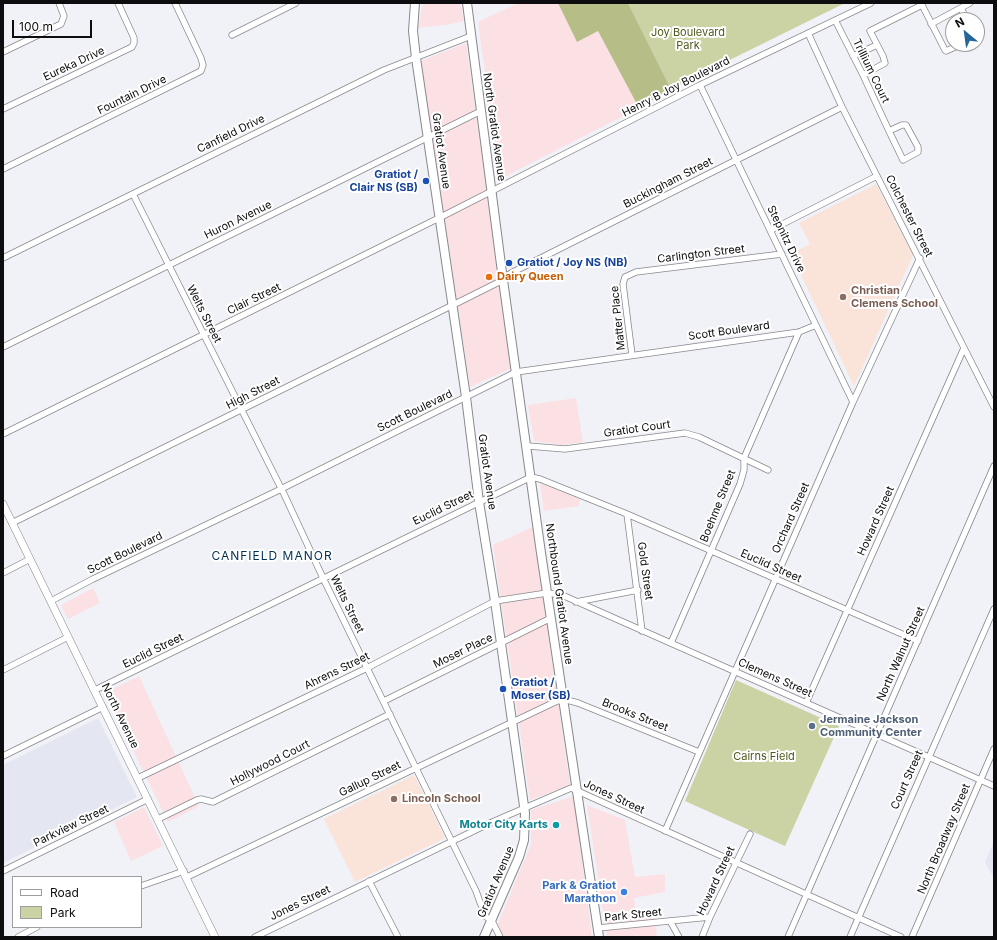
<!DOCTYPE html>
<style>
body{margin:0}
#map{position:relative;width:997px;height:940px;overflow:hidden;background:#f1f2f7;font-family:Inter,sans-serif}
canvas{display:block}
.frame{position:absolute;inset:0;border:4px solid #0d0d0f;pointer-events:none}
.legend{position:absolute;left:12px;top:876px;width:130px;height:52px;box-sizing:border-box;background:#fff;border:1px solid #9e9e9f;margin:0;padding:5px 7px;list-style:none;font-size:12px;color:#0d0d0f}
.legend li{display:flex;align-items:center;gap:8px;height:20px}
.legend b{width:20px;border:1px solid #9e9e9f}
.north{position:absolute;left:945px;top:12px;width:40px;height:40px;box-sizing:border-box;background:#fff;border:1px solid #9e9e9f;border-radius:50%;rotate:331deg;font-size:11px;font-weight:700;line-height:16px;text-align:center;color:#0d0d0f}
.north::after{content:'';display:block;margin:auto;width:14px;height:18px;background:#23669c;clip-path:polygon(50% 0,100% 100%,50% 72%,0 100%)}
.scale{position:absolute;left:12px;top:20px;width:80px;height:18px;box-sizing:border-box;border:2px solid #0d0d0f;border-top:0;padding-left:5px;font-size:12px;line-height:14px;white-space:nowrap;color:#0d0d0f;-webkit-text-stroke:3px #fff;paint-order:stroke}
</style>
<div id="map">
<canvas width="997" height="940"></canvas>
<div class="frame"></div>
<ul class="legend">
<li><b style="height:5px;background:#fff"></b>Road</li>
<li><b style="height:11px;background:#cbd2a3"></b>Park</li>
</ul>
<div class="north">N</div>
<div class="scale">100 m</div>
</div>
<script>
const ctx = document.querySelector('canvas').getContext('2d');
ctx.lineJoin = 'round';
function fillPath(path, color) { ctx.fillStyle = color; ctx.fill(path, 'evenodd'); }
const poly = rows => new Path2D(rows.map(r => 'M' + r).join(''));
function stroke(path, color, width, dash) { ctx.strokeStyle = color; ctx.lineWidth = width; ctx.lineCap = dash ? 'butt' : 'round'; ctx.setLineDash(dash || []); ctx.stroke(path); }
function label(font, color, halo, rows, align = 'center') {
  ctx.font = font + ' Inter,sans-serif'; ctx.lineWidth = 4; ctx.setLineDash([]); ctx.textBaseline = 'middle'; ctx.strokeStyle = halo; ctx.fillStyle = color; for (const [text, x, y, turn = 0] of rows) {
    ctx.save(); ctx.translate(x, y); ctx.rotate((+turn || 0) * Math.PI / 180); ctx.textAlign = isNaN(turn) ? turn : align; if (halo) ctx.strokeText(text, 0, 0); ctx.fillText(text, 0, 0); ctx.restore();
  }
}
const commercial = poly([
 [423,3,460,3,464,21,446,25,418,28],
 [518,3,558,3,577,41,598,31,639,108,500,179,478,22],
 [466,43,512,368,470,387,421,61],
 [576,398,583,442,562,445,534,441,528,405],
 [540,483,580,499,579,506,544,511],
 [533,527,570,785,530,800,493,545],
 [93,588,100,603,68,619,61,605],
 [139,676,199,806,168,822,105,693],
 [574,796,592,937,502,937,497,926,531,844,531,810],
 [587,805,625,820,635,877,665,874,665,892,634,898,637,920,655,918,657,937,607,937],
 [144,807,163,846,131,861,114,822]
]);
const built = poly([
 [98,718,137,797,3,863,3,765],
 [994,841,994,879,985,862]
]);
const education = poly([
 [876,184,913,255,854,386,791,254,810,244,799,223],
 [414,775,445,838,355,882,324,819]
]);
const green = poly([
 [628,3,845,3,671,89],
 [736,680,839,726,785,846,685,801]
]);
const forest = poly([
 [558,3,628,3,671,89,639,108,598,31,577,42]
]);
const minor = poly([
 [961,8,967,20],
 [835,20,863,75,889,131,903,160,918,152,918,147,906,125,902,125,889,131],
 [931,24,970,3],
 [808,33,842,107,994,407],
 [232,35,296,3],
 [3,52,61,24,64,16,59,3],
 [853,56,877,45],
 [863,75,885,63,883,56,870,31,922,5,945,50,946,51,962,44],
 [700,85,853,402],
 [3,109,132,47,134,43,134,38,118,3],
 [3,169,201,71,203,65,201,58,175,3],
 [133,194,284,494,323,578,476,891,485,916,492,921,500,937],
 [771,230,877,176],
 [3,258,384,70,471,36],
 [3,347,481,111],
 [632,355,623,284,625,277,636,272,782,254],
 [3,434,439,218,700,85,871,3],
 [528,446,565,449,685,433,699,437,768,470],
 [627,514,642,631],
 [12,523,461,301,503,280,511,273,842,107],
 [3,573,30,559],
 [51,601,93,579,275,492,516,372,799,332,816,325],
 [576,602,638,590],
 [671,643,740,484,744,470,744,458,799,332],
 [3,670,68,637],
 [95,690,531,477,540,479,627,514,918,641],
 [384,701,551,618],
 [806,703,964,348],
 [3,756,103,707],
 [138,778,367,668,495,601,547,593,562,595,994,786],
 [158,819,197,800,201,799,213,802,390,714],
 [665,831,853,402,920,258],
 [3,871,148,799],
 [187,877,557,701,567,700,578,703,699,752],
 [369,881,398,937],
 [141,886,184,871],
 [670,921,679,937],
 [598,928,710,917],
 [18,937,37,927],
 [255,937,490,823,571,788,901,937],
 [702,937,710,917,750,834],
 [788,937,994,466],
 [850,937,994,609],
 [912,937,994,749]
]);
const secondary = poly([
 [3,504,215,937]
]);
const primary = poly([
 [415,3,413,31,416,58,466,397,479,502,495,601,525,813,524,840,519,857,484,937],
 [467,3,503,280,541,553,599,937]
]);
const markers = [
 [426,181,4,"#1a4fb4"],
 [509,263,4,"#1a4fb4"],
 [489,277,4,"#e8710a"],
 [843,297,4,"#8d6e63"],
 [503,689,4,"#1a4fb4"],
 [812,726,4,"#5c6f8a"],
 [394,799,4,"#8d6e63"],
 [556,825,4,"#0f9aa8"],
 [624,892,4,"#3f7fe0"]
];
const parkNames = [
 ["Joy Boulevard",688,33],
 ["Park",688,46],
 ["Cairns Field",764,757]
];
const streetNames = [
 ["Eureka Drive",74,64,-25],
 ["Trillium Court",871,71,64],
 ["Henry B Joy Boulevard",676,87,-27],
 ["Fountain Drive",132,95,-26],
 ["North Gratiot Avenue",494,127,82],
 ["Canfield Drive",231,134,-26],
 ["Gratiot Avenue",441,151,82],
 ["Buckingham Street",668,183,-27],
 ["Colchester Street",909,216,63],
 ["Huron Avenue",238,220,-26],
 ["Stepnitz Drive",786,239,64],
 ["Carlington Street",701,254,-7],
 ["Clair Street",254,299,-26],
 ["Welts Street",204,314,63],
 ["Matter Place",618,318,-96],
 ["Scott Boulevard",729,331,-8],
 ["High Street",253,393,-27],
 ["Scott Boulevard",415,411,-26],
 ["Gratiot Court",637,429,-8],
 ["Gratiot Avenue",487,472,82],
 ["Boehme Street",718,506,-68],
 ["Euclid Street",443,508,-26],
 ["Orchard Street",791,518,-66],
 ["Howard Street",876,521,-66],
 ["Scott Boulevard",125,553,-26],
 ["Euclid Street",771,566,24],
 ["Gold Street",645,571,82],
 ["Northbound Gratiot Avenue",559,594,82],
 ["Welts Street",347,604,64],
 ["Euclid Street",153,651,-26],
 ["Moser Place",463,651,-26],
 ["North Walnut Street",901,654,-66],
 ["Ahrens Street",337,671,-26],
 ["Clemens Street",775,678,24],
 ["Brooks Street",635,715,22],
 ["North Avenue",120,716,64],
 ["Hollywood Court",270,763,-27],
 ["Gallup Street",370,779,-26],
 ["Court Street",907,780,-66],
 ["Jones Street",614,797,25],
 ["Parkview Street",71,826,-26],
 ["North Broadway Street",944,839,-67],
 ["Howard Street",716,881,-65],
 ["Gratiot Avenue",496,882,-67],
 ["Jones Street",300,903,-26],
 ["Park Street",633,915,-6]
];
const transitNames = [
 ["Gratiot /",418,175,"right"],
 ["Clair NS (SB)",418,188,"right"],
 ["Gratiot / Joy NS (NB)",517,263],
 ["Gratiot /",511,683],
 ["Moser (SB)",511,696]
];
const foodNames = [
 ["Dairy Queen",497,277]
];
const educationNames = [
 ["Christian",851,291],
 ["Clemens School",851,304],
 ["Lincoln School",402,799]
];
const serviceNames = [
 ["Jermaine Jackson",820,720],
 ["Community Center",820,733]
];
const cultureNames = [
 ["Motor City Karts",548,825]
];
const shopNames = [
 ["Park & Gratiot",616,886],
 ["Marathon",616,899]
];
const neighbourhoodNames = [
 ["CANFIELD MANOR",272,556]
];
fillPath(commercial, '#fbe0e4');
fillPath(built, '#e4e6f2');
fillPath(education, '#fae3d8');
fillPath(green, '#cbd2a3');
fillPath(forest, '#b6bd87');
stroke(minor, '#88898e', 7);
stroke(secondary, '#88898e', 8);
stroke(primary, '#88898e', 10);
stroke(minor, '#fff', 5.5);
stroke(secondary, '#fff', 7);
stroke(primary, '#fff', 8);
for (const [x, y, r, color] of markers) { const dot = new Path2D(); dot.arc(x, y, r, 0, 2 * Math.PI); ctx.fillStyle = color; ctx.fill(dot); stroke(dot, '#fff', 1.5); }
label('11px', '#52581c', '#fff', parkNames);
label('11px', '#0d0d0f', '#fff', streetNames);
label('bold 11px', '#164399', '#fff', transitNames, 'left');
label('bold 11px', '#c56008', '#fff', foodNames, 'left');
label('bold 11px', '#785e54', '#fff', educationNames, 'left');
label('bold 11px', '#4e5e75', '#fff', serviceNames, 'left');
label('bold 11px', '#0d838f', '#fff', cultureNames, 'right');
label('bold 11px', '#366cbe', '#fff', shopNames, 'right');
ctx.letterSpacing = '1px';
label('12px', '#003154', '#fff', neighbourhoodNames);
ctx.letterSpacing = '0px';
</script>
